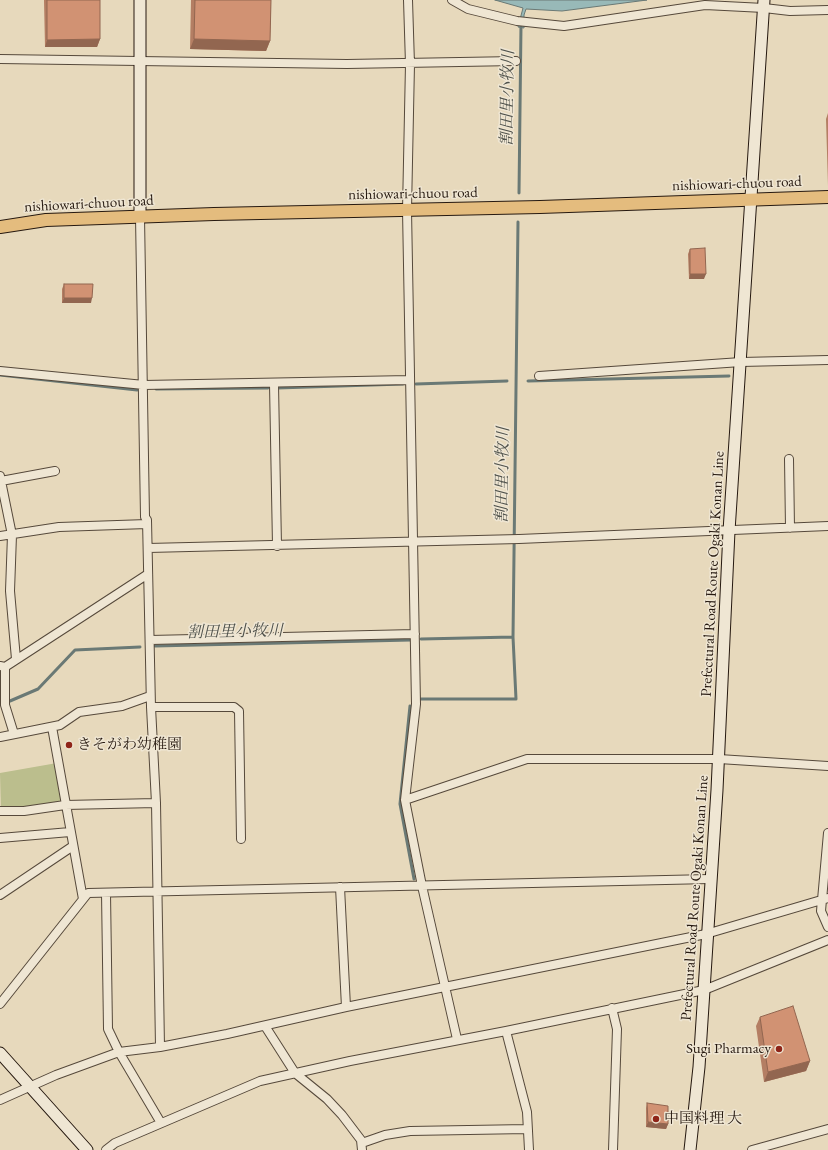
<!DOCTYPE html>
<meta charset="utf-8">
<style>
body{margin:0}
canvas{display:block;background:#e7d9bc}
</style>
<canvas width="828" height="1150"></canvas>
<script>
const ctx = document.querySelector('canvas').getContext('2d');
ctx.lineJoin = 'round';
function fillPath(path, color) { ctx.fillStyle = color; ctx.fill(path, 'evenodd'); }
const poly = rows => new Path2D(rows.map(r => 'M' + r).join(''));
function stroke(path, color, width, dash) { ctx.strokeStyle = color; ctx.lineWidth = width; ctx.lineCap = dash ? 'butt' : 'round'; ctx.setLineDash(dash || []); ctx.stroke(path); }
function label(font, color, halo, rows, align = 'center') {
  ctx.font = font + ' "EB Garamond","Noto Serif JP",serif'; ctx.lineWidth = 3; ctx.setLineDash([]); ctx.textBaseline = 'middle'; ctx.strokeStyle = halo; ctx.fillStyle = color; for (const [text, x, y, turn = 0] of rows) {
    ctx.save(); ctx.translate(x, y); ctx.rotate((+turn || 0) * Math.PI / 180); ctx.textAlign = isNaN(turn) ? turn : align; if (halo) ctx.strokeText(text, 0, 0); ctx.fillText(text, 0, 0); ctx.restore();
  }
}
const green = poly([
 [57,763,65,805,1,811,0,773]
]);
const water = poly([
 [495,0,647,0,562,11,526,9,524,15,524,28,518,27,523,8,495,0]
]);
const stream = poly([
 [519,193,521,25],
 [0,375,137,390],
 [528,381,729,376],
 [416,384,507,381],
 [277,388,403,384],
 [156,389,268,388],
 [421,639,513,637,518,222],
 [155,646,411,640],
 [421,699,516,699,513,637],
 [0,704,10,701,38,689,75,650,140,647],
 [410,706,400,804,414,879]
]);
const street = poly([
 [408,0,410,64,407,210,416,704,405,800,422,886,457,1039],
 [452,0,468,9,517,21,564,26,705,5,764,8,790,11,828,10],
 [0,59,347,64,516,61],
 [140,217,145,517,147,520,151,707,156,803,160,1047],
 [0,371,144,385,409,380],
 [539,376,741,362,828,360],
 [274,384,277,546],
 [789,459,790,528],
 [0,476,12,535,10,591,16,659],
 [1,481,55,471],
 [0,536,59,527,147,524],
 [148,548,519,539,828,526],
 [150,640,415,634],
 [0,666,5,667,148,574],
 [5,667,5,705,14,734],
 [151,707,234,707,239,711,241,839],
 [52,727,83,899],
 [0,737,60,725,79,712,122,706,150,696],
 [405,800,527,759,719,759,828,766],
 [0,811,24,811,65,805,156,803],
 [828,833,821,911,828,927],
 [0,838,70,832],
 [340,887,346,1007],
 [106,893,108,1029,119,1052,161,1123],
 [0,895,73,846],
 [0,1004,88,893,710,879],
 [612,1008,617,1029,613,1150],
 [265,1026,295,1073,327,1099,342,1115,361,1140,362,1150],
 [506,1031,527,1112,529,1150],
 [0,1100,56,1075,119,1052,160,1047,227,1034,346,1007,706,934,828,898],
 [362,1143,385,1135,410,1131,527,1129],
 [106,1150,115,1143,260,1081,350,1061,506,1031,704,990,828,940],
 [752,1150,828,1129]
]);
const secondary = poly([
 [140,0,140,217],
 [0,1053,87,1150],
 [690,1150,699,1067,717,790,729,531,764,0]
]);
const primary = poly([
 [0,227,46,220,214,214,540,207,828,197]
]);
const wall = poly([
 [44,0,100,0,100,39,97,47,45,47],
 [191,0,271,0,270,41,266,51,190,49],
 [828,113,828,186,826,119],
 [690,249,704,279,689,279,688,254],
 [64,284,91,303,62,303,62,289],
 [760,1017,810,1061,806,1071,764,1082,756,1026],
 [647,1103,668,1124,666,1129,646,1127,646,1108]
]);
const shadedWall = poly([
 [100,39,97,47,45,47,47,40],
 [194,39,270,41,266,51,190,49],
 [690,274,706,274,704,279,689,279],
 [64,298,92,298,91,303,62,303],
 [810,1061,806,1071,764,1082,768,1072],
 [648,1122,668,1124,666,1129,646,1127]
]);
const building = poly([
 [47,0,100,0,100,39,47,40,47,0],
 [195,0,271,0,270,41,194,39,195,0],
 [705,248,706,274,690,274,690,249,705,248],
 [64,284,93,284,92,298,64,298,64,284],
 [793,1006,810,1061,768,1072,760,1017,793,1006],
 [647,1103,668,1106,668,1124,648,1122,647,1103]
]);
const markers = [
 [69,745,4,"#8f2418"],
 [779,1049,4,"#8f2418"],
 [656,1119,4,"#8f2418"]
];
const streetNames = [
 ["nishiowari-chuou road",737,184,-2],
 ["nishiowari-chuou road",413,194,-1],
 ["nishiowari-chuou road",89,204,-3],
 ["Prefectural Road Route Ogaki Konan Line",713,574,-87],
 ["Prefectural Road Route Ogaki Konan Line",695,898,-86]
];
const poiNames = [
 ["きそがわ幼稚園",77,745],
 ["Sugi Pharmacy",771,1049,"right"],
 ["中国料理 大",664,1119]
];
const waterNames = [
 ["割田里小牧川",508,98,-89],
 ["割田里小牧川",503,475,-89],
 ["割田里小牧川",235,632,-1]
];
fillPath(green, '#bbbe8d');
fillPath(water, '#98b9b8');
stroke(water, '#6a7975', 1);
stroke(stream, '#6a7975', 3);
stroke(street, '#56493b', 10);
stroke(secondary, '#261910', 13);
stroke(primary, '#261910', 14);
stroke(street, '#efe6d3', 8);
stroke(secondary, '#efe6d3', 11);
stroke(primary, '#e4bc7e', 12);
fillPath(wall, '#b47e63');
fillPath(shadedWall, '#926650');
fillPath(building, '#d19273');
stroke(building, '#926650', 1);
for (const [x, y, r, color] of markers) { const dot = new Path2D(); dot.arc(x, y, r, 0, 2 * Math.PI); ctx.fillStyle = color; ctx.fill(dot); stroke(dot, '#efe6d3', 1.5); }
label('15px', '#261910', '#efe6d3', streetNames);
label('15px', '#261910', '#efe6d3', poiNames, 'left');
label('italic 16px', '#4e514b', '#efe6d3', waterNames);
</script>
